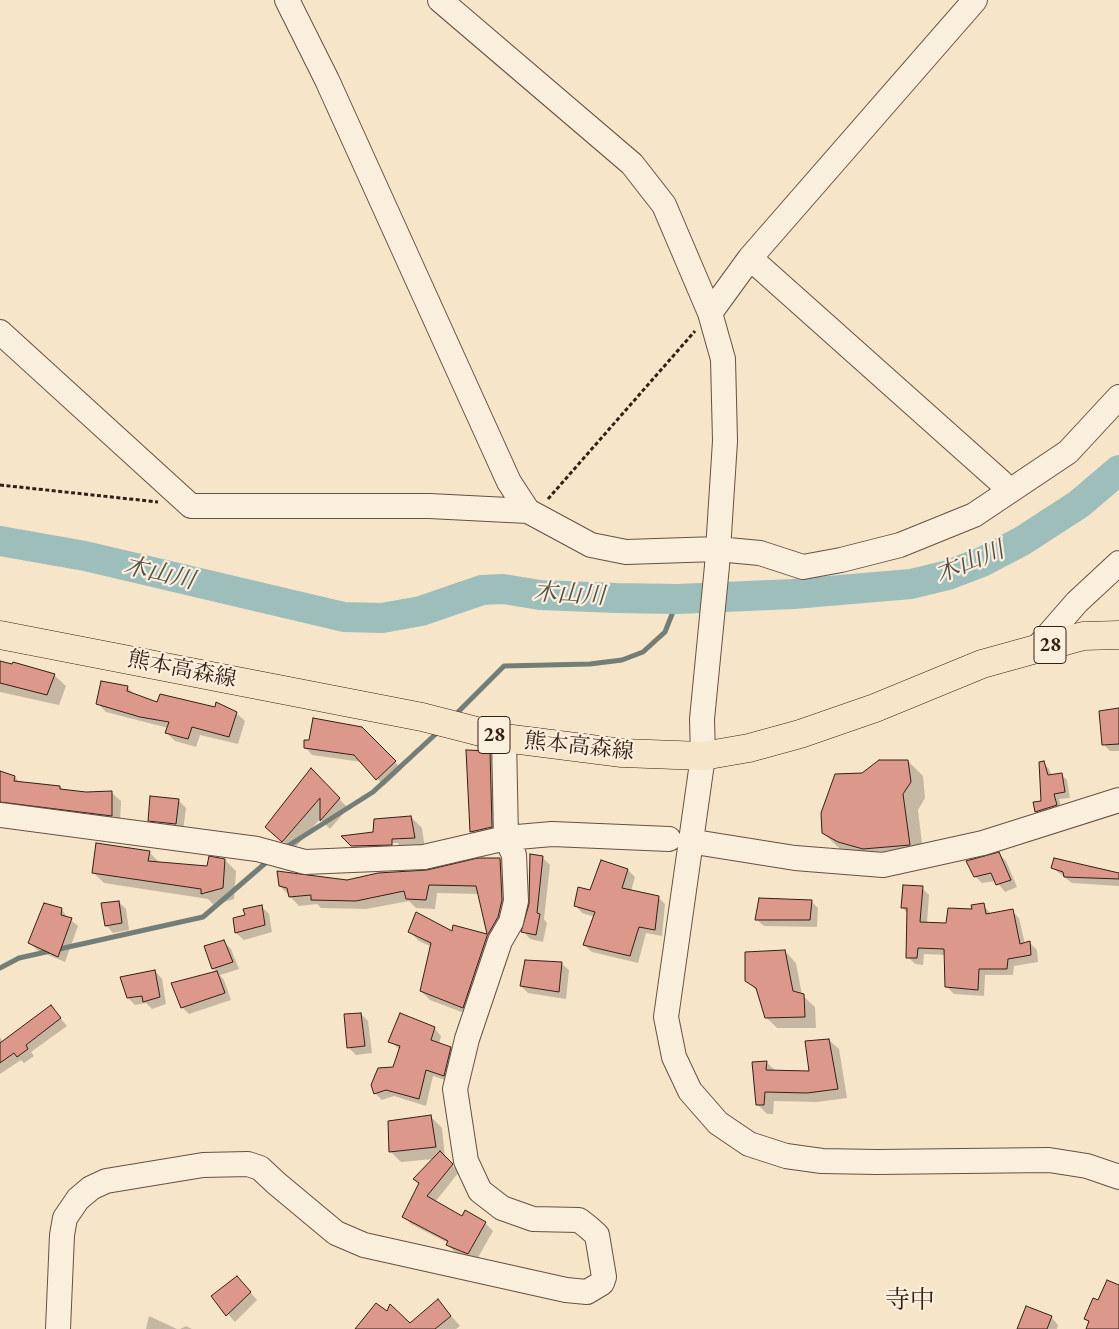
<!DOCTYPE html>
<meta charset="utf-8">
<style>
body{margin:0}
canvas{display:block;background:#f7e5ca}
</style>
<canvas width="1119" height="1329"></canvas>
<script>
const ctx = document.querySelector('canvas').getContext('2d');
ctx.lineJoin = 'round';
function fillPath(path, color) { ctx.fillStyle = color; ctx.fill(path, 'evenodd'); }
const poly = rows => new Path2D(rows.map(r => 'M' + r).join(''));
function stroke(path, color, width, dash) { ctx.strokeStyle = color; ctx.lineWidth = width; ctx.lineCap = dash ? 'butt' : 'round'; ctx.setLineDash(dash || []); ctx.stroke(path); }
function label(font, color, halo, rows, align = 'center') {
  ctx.font = font + ' "EB Garamond","Noto Serif JP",serif'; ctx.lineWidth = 4.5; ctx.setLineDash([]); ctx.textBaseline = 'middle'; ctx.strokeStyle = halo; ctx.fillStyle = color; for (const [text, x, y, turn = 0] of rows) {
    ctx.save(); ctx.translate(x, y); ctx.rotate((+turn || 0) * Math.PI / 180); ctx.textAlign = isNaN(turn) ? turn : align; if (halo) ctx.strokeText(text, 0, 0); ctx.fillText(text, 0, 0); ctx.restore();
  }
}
const shadow = poly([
 [0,663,54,675,66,686,59,705,0,692],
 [127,687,135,695,157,703,236,713,245,721,238,744,200,735,196,747,175,741,167,733,168,728,106,712,97,703],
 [1119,709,1119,751,1110,751,1103,744],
 [361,728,402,769,384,786,362,762,312,755,305,747],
 [490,752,497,759,499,834,479,839,471,832],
 [908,761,923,776,925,798,918,810,924,860,854,857,839,848,823,833,862,775],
 [1044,763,1049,769,1052,776,1062,775,1067,780,1070,798,1059,799,1062,811,1042,817,1037,811,1042,802],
 [311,770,348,808,330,829,320,819,293,850,266,827],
 [0,776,15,777,20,783,60,787,64,791,86,793,112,793,121,801,120,824,0,808],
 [179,801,186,808,183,831,156,828,149,820],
 [411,817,422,828,425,849,364,857,344,837,375,833],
 [398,843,399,846,366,845,372,844],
 [149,852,161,864,208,867,225,860,236,871,234,899,214,905,208,899,104,883,93,872],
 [999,854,1006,861,1017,887,1005,892,996,881,982,883,975,876],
 [542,857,550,865,544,919,547,923,543,942,530,939,523,931],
 [500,859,509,868,511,909,472,1016,430,1000,421,991,432,947,419,941,410,932,452,932,454,927,489,936,479,894,437,893,435,909,416,908,409,901,366,909,321,908,317,904,299,906,280,886,427,872],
 [1053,868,1119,874,1119,886,1072,883],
 [628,870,635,877,631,891,658,897,665,904,662,936,646,933,638,963,592,952,584,945,595,917,582,913,575,905,591,892],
 [922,888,929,895,927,923,947,924,983,905,991,914,1012,911,1019,918,1025,944,1030,943,1037,950,1038,962,1014,966,1013,975,985,975,984,996,954,994,947,987,946,955,924,954,923,965,915,964,908,957,908,914,902,907],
 [811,901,818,908,817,927,764,926,756,919],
 [119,902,126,909,129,930,113,933,106,925],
 [45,905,62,910,68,918,78,926,65,962,37,950,30,943],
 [262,907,269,914,272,932,244,940,236,933,234,919,246,916],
 [223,941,231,949,239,969,220,975,224,980,231,1000,189,1014,182,1007,217,973,213,968],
 [785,951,796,963,802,995,815,1007,816,1028,777,1028,766,1017,758,992,746,980],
 [561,963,569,970,566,999,528,993,521,986],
 [155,971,162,979,166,1004,152,1009,146,1003,135,1005,128,998],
 [51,1007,67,1026,31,1052,34,1056,24,1063,21,1060,0,1074,0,1037,3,1043],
 [361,1014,368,1021,372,1053,356,1055,349,1048],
 [434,1028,441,1036,439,1044,450,1048,458,1055,451,1082,433,1076,426,1106,394,1096,382,1100,375,1093,394,1068,400,1050,390,1041],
 [829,1040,839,1049,847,1098,817,1102,774,1101,773,1114,767,1114,757,1104,766,1062,776,1071,810,1072],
 [430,1116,442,1128,445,1158,459,1172,435,1202,463,1217,466,1212,485,1223,493,1231,476,1261,455,1252,447,1245,448,1243,411,1224,404,1217,420,1185,414,1179,433,1159,401,1162,390,1151],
 [244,1285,257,1300,235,1322,213,1297],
 [438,1301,460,1326,456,1329,364,1329,387,1313,409,1324],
 [149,1316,177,1329,146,1329],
 [1051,1317,1058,1325,1057,1329,1020,1329],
 [186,1326,192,1329,180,1329]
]);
const stream = poly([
 [454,716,504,666,590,664,622,660,643,652,665,632,678,599],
 [283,849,373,792,439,731],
 [0,968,19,958,203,917,269,860]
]);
const river = poly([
 [0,541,85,556,344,617,382,618,421,611,482,590,503,589,540,595,616,598,678,599,793,594,911,584,948,575,982,562,1022,541,1079,504,1119,470]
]);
const building = poly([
 [0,661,12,664,13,662,55,674,47,695,0,683,0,661],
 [101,681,128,686,127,691,157,702,160,694,215,707,216,702,237,712,229,737,192,727,188,739,165,733,169,722,140,717,96,704,101,681],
 [1119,708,1119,744,1102,745,1099,711,1119,708],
 [313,718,362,727,396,761,376,780,354,755,304,748,304,740,309,740,313,718],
 [466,750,490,751,492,827,470,832,466,750],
 [879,760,908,760,911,782,903,794,910,845,863,849,838,842,822,833,821,813,835,774,862,773,879,760],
 [1044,761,1048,775,1062,773,1065,792,1054,794,1057,805,1035,812,1033,802,1041,801,1039,762,1044,761],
 [311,768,340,798,320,821,320,798,282,842,265,827,311,768],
 [0,771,15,776,14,781,60,786,60,789,86,792,112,791,112,816,0,802,0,771],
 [150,796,179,799,176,824,148,821,150,796],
 [411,816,415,838,392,839,392,845,351,846,341,836,373,832,374,819,411,816],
 [96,843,150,851,148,861,207,866,209,856,225,859,223,888,201,894,201,889,92,873,96,843],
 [999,852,1011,880,996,885,991,873,974,877,966,861,999,852],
 [530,854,543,856,537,913,540,914,536,935,521,932,529,904,530,854],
 [478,858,500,858,502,900,498,917,487,936,463,1008,420,991,431,943,408,932,416,912,452,931,453,925,487,934,476,886,429,885,426,900,406,899,404,891,356,901,311,900,311,895,289,897,287,888,279,886,277,871,347,880,378,873,427,870,478,858],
 [1054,858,1119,873,1119,879,1064,877,1063,872,1051,868,1054,858],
 [601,860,628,869,622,888,659,896,655,930,639,927,630,956,583,945,595,912,574,906,578,887,590,890,601,860],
 [903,885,923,886,920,922,946,923,948,908,972,909,971,905,984,903,986,914,1013,909,1020,944,1030,941,1031,955,1008,959,1007,969,979,969,978,990,945,987,944,949,918,948,917,958,906,958,907,908,901,908,903,885],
 [759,898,812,900,810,920,755,920,759,898],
 [119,901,122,923,105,926,101,903,119,901],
 [44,903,62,908,61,915,72,918,58,957,28,943,44,903],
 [262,905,265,925,235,933,233,918,245,915,243,909,262,905],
 [224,940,233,962,212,969,204,946,224,940],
 [785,950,793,991,804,994,805,1017,765,1018,756,988,745,981,745,952,785,950],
 [525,960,562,962,559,992,520,986,525,960],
 [155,970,160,997,143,1002,142,996,127,998,120,977,155,970],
 [217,971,225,993,181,1008,171,983,217,971],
 [51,1005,61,1018,26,1045,28,1049,17,1057,14,1053,0,1063,0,1043,51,1005],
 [361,1013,365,1046,347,1048,344,1014,361,1013],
 [400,1013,435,1027,431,1040,451,1047,444,1076,426,1070,419,1099,386,1090,374,1094,371,1085,378,1068,393,1067,400,1046,388,1042,400,1013],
 [829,1039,838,1089,807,1093,765,1092,764,1105,756,1105,752,1062,767,1061,766,1070,809,1071,805,1041,829,1039],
 [431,1115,436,1147,389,1152,388,1121,431,1115],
 [440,1151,453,1164,427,1196,462,1216,465,1210,486,1222,468,1254,446,1245,448,1241,402,1217,419,1183,413,1179,440,1151],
 [237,1276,251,1292,226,1316,211,1296,237,1276],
 [1107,1280,1119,1285,1119,1329,1086,1329,1089,1321,1084,1319,1093,1298,1098,1300,1107,1280],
 [438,1299,451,1316,435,1329,355,1329,376,1303,387,1311,390,1304,410,1323,438,1299],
 [1026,1306,1052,1316,1047,1329,1017,1329,1026,1306]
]);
const path = poly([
 [0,485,158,502],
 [548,499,695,331]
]);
const minor = poly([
 [287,0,327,80,509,482,528,511],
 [440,0,632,164,664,205,710,313,723,359,725,441,717,566,702,719,703,756,666,1017,674,1057,690,1091,718,1123,749,1144,786,1156,822,1161,877,1162,1049,1160,1087,1166,1119,1177],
 [750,258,1001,482],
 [710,313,750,258,975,0],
 [0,332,191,506,429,506,528,511,591,545,626,552,717,549,760,553,803,567,841,560,900,545,974,515,1068,452,1119,397],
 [1036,649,1077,602,1119,563],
 [0,815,257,849,305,862,424,857,506,838,552,834,669,839],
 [701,843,795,858,883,865,983,843,1119,800],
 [58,1329,62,1235,65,1218,78,1199,91,1188,106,1181,203,1165,248,1164,260,1168,276,1183,336,1233,364,1245,566,1290,587,1292,602,1283,604,1277,597,1235,588,1227,579,1220,533,1219,502,1208,480,1191,466,1161,455,1089,467,1039,500,941,511,922,516,901,514,855,506,838,504,738]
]);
const major = poly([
 [0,635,422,717,504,738,622,753,703,756,749,748,800,734,875,708,982,664,1083,636,1119,635]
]);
const shields = [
 [1050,645,32],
 [494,735,32]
];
const shieldNames = [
 ["28",1050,645],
 ["28",494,735]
];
const streetNames = [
 ["熊本高森線",182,670,11],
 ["熊本高森線",579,747,6]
];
const waterNames = [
 ["木山川",970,563,-22],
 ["木山川",159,574,13],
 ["木山川",569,595,3]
];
const quarterNames = [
 ["寺中",910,1301]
];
fillPath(shadow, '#0003');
stroke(stream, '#747e79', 5);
stroke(river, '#9ebebc', 30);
fillPath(building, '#dc998b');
stroke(building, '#351f15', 1);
stroke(minor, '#665042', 26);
stroke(major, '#351f15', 29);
stroke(path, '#351f15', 3, [4, 2.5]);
stroke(minor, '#faeedd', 24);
stroke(major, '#f7e5ca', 28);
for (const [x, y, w] of shields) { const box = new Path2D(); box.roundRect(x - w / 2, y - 18.5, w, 37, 4); ctx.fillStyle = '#faeedd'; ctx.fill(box); stroke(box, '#351f15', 1); }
label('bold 21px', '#351f15', null, shieldNames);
label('22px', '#351f15', '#faeedd', streetNames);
label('italic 24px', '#544f47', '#faeedd', waterNames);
label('25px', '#351f15', '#faeedd', quarterNames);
</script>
